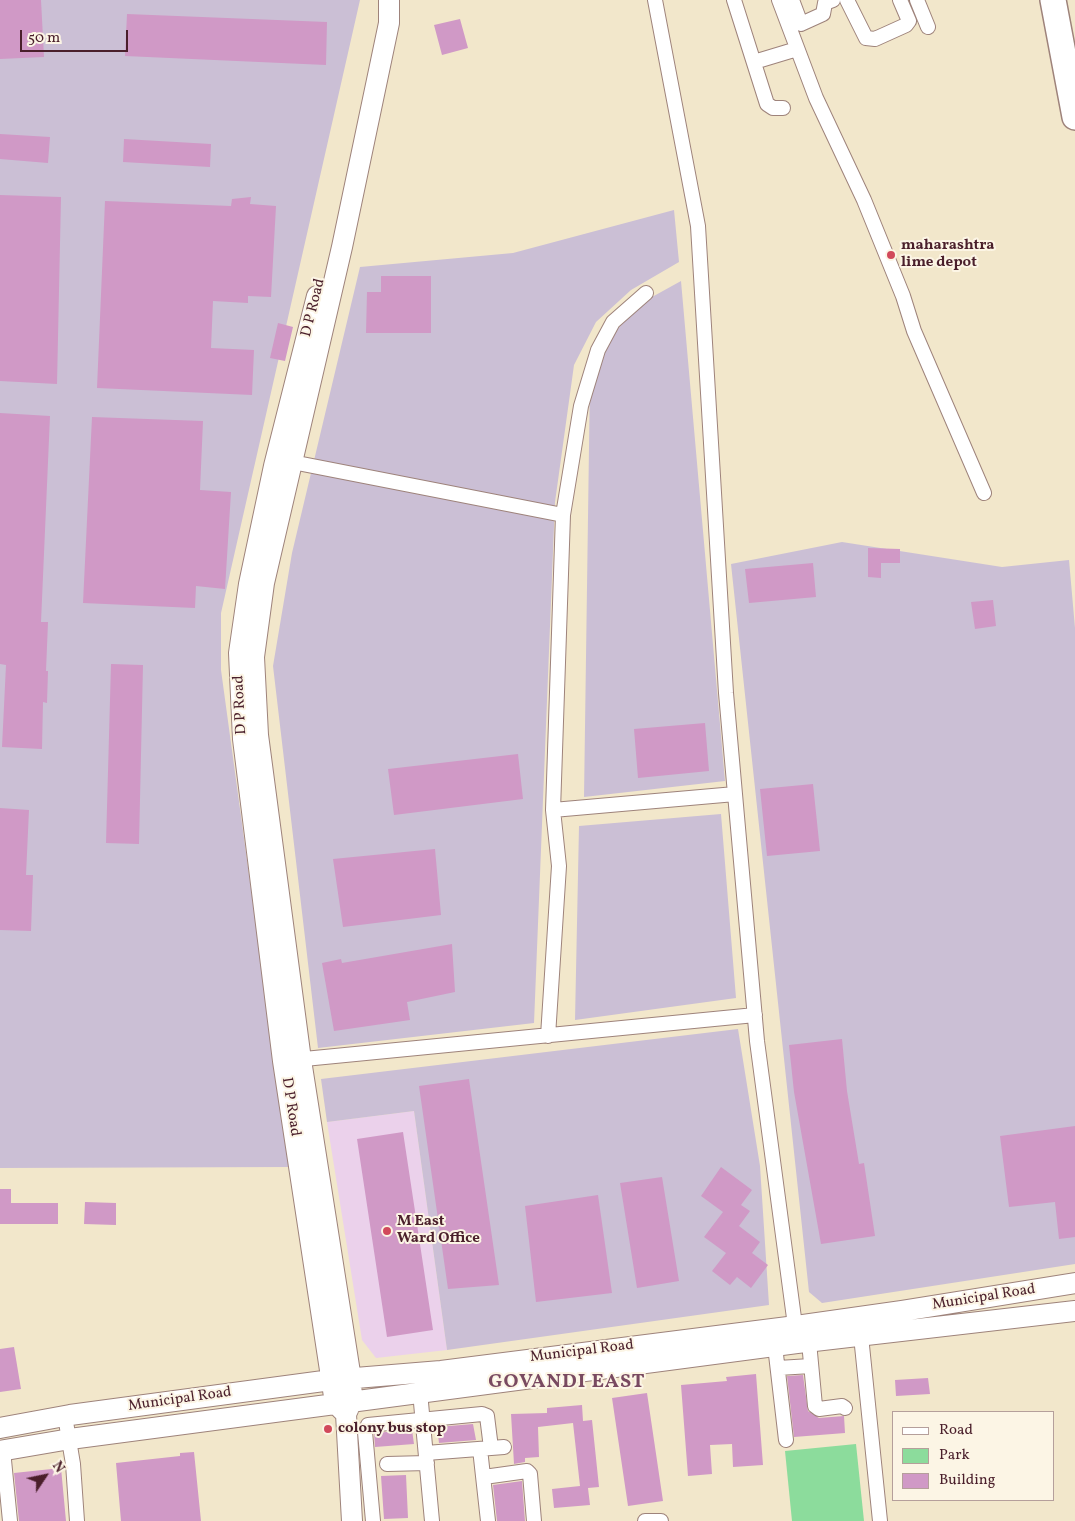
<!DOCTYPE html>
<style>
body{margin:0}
#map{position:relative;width:1075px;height:1521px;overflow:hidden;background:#f2e7cb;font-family:Vollkorn,serif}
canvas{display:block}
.legend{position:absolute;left:892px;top:1411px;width:162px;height:90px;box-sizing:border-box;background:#fcf5e5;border:1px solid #b59f9b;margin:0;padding:6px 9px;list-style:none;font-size:15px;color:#4a1f2b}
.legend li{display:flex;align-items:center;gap:10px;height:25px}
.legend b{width:25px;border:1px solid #b59f9b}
.north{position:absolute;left:20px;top:1451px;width:50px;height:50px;-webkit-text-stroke:4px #fcf5e5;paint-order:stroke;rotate:56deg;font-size:14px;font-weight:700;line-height:20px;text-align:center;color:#4a1f2b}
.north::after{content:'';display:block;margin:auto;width:18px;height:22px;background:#4a1f2b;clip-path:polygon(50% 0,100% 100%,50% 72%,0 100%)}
.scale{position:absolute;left:20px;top:30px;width:108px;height:22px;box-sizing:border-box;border:2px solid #4a1f2b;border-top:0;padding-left:6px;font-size:15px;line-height:18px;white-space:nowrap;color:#4a1f2b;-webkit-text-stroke:4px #fcf5e5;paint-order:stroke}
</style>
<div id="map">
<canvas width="1075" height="1521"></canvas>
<ul class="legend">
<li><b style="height:6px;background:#fff"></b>Road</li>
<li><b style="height:14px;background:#8cdc9c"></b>Park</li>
<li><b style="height:14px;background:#d099c6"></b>Building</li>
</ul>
<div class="north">N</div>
<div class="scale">50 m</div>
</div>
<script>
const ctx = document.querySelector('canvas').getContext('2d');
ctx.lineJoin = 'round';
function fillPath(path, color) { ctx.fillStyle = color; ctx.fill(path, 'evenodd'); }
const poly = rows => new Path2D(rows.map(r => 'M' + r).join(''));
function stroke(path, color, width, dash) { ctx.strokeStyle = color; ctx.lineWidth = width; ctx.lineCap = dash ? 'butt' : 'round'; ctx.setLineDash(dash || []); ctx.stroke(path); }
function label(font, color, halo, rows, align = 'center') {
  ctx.font = font + ' Vollkorn,serif'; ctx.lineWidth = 4; ctx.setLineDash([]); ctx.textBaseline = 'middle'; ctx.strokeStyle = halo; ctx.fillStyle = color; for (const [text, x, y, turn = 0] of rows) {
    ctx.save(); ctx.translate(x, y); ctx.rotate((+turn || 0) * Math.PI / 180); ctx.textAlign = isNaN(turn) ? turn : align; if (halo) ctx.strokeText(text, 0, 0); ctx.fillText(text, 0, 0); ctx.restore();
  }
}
const built = poly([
 [414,1111,447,1350,376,1358,362,1340,327,1122]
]);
const industrial = poly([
 [0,0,360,0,221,613,221,670,289,1167,0,1168],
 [674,210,679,262,631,290,596,322,574,365,555,502,534,1023,318,1048,273,666,292,553,360,267,513,253],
 [681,281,725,781,584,797,590,377,608,339,643,302],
 [842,542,1002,567,1069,560,1075,628,1075,1264,822,1303,809,1292,731,564],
 [721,814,736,998,575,1020,579,826],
 [738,1029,760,1166,769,1305,447,1350,414,1111,327,1122,321,1079]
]);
const green = poly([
 [856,1444,864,1521,792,1521,785,1451]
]);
const building = poly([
 [0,0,41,0,44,57,0,59],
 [127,14,327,22,326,65,125,56],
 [460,19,468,48,442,55,434,25],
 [0,134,50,137,48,163,0,159],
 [124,139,211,144,210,167,123,162],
 [0,195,61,197,57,384,0,381],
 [251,197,250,204,276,206,271,297,248,296,248,303,213,301,211,348,254,350,252,395,97,388,105,201,231,206,232,199],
 [381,276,431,276,431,333,366,333,367,292,381,292],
 [278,323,293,327,285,361,270,358],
 [0,413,50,416,41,622,48,622,46,671,48,671,47,703,43,702,42,749,2,747,6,665,0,664],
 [92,417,203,421,200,490,231,492,225,589,196,586,195,608,83,603],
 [868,548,900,549,900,563,881,563,881,578,868,577],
 [813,563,816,597,749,603,745,569],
 [993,600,996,626,975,629,971,602],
 [111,664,143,665,139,844,106,843],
 [705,723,709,771,638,778,634,729],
 [518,754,523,799,394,815,388,769],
 [813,784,820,851,767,856,760,789],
 [0,808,29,810,26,875,33,875,31,931,0,930],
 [435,849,441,915,343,927,333,859],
 [452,944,455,992,407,1002,410,1020,334,1031,322,963,341,959,342,963],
 [842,1039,847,1091,859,1164,864,1163,875,1236,821,1244,794,1092,789,1045],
 [469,1079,499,1285,448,1289,419,1086],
 [1075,1126,1075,1237,1059,1239,1055,1202,1009,1207,1000,1136],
 [403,1132,433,1330,387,1337,357,1139],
 [721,1167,752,1190,741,1205,750,1211,739,1226,760,1242,752,1253,768,1265,751,1288,737,1277,730,1285,712,1271,726,1253,704,1237,723,1212,701,1196],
 [662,1177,679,1281,637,1288,620,1183],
 [0,1189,11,1189,11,1203,58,1203,58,1224,0,1224],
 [598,1195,612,1293,536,1302,525,1206],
 [85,1202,116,1203,116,1225,84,1224],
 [14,1347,21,1389,0,1392,0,1349],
 [756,1374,763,1465,733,1467,732,1444,710,1445,712,1474,688,1476,681,1385,727,1381,726,1377],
 [803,1375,808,1411,819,1418,844,1416,845,1433,794,1437,787,1376],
 [928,1378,930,1394,896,1396,895,1380],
 [647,1393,663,1501,628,1506,612,1398],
 [582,1405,583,1421,592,1420,599,1487,588,1488,590,1505,554,1508,552,1489,580,1486,573,1423,538,1427,539,1457,525,1458,525,1462,514,1464,511,1414,547,1413,547,1408],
 [473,1424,476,1440,439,1443,437,1427],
 [412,1430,414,1444,375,1447,374,1433],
 [194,1452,201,1521,121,1521,116,1463,180,1456,180,1453],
 [61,1468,66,1521,19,1521,14,1473],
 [406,1475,408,1518,384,1519,381,1476],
 [522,1481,525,1521,497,1521,493,1485]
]);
const street = poly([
 [655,0,698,226,726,693,757,1041,796,1333],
 [734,0,767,104,773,108,783,108],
 [779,0,816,98,864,200,903,296,914,331,984,493],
 [792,0,801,24,823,14,825,3,833,0],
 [847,0,866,38,875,39,906,25,909,21,900,0],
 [917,0,928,27],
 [754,62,797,49],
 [292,462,563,515],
 [553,810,735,794],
 [548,1036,559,866,553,810,563,515,581,406,598,350,613,322,646,293],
 [294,1060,755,1015],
 [861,1336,880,1521],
 [809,1342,815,1406,819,1409,842,1406,845,1408],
 [775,1346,786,1440],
 [778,1368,811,1366],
 [420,1392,432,1521],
 [65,1416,73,1464,77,1521],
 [480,1449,488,1521],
 [3,1450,10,1521],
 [426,1453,504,1447],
 [387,1464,427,1463],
 [484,1477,527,1471,530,1474,534,1521],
 [373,1521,365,1432,368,1425,482,1414,487,1416,491,1448],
 [645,1521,661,1521]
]);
const secondary = poly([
 [317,296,274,466,249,584,239,653,243,739,283,1061,335,1403,346,1414],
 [0,1428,70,1415,331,1380,441,1371,796,1326,902,1311,1075,1283],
 [0,1451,70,1439,797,1343,1075,1311],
 [352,1521,346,1414,352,1401,351,1379,301,1060,258,735,254,657,264,583,342,247,389,23,389,0]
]);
const highway = poly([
 [1053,0,1075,117]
]);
const markers = [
 [891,255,5,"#d1495b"],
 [387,1231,5,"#d1495b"],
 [328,1429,5,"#d1495b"]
];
const poiNames = [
 ["maharashtra",901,246],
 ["lime depot",901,263],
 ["M East",397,1222],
 ["Ward Office",397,1239],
 ["colony bus stop",338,1429]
];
const streetNames = [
 ["D P Road",314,308,-76],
 ["D P Road",241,705,-93],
 ["D P Road",290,1107,81],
 ["Municipal Road",984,1298,-9],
 ["Municipal Road",582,1352,-7],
 ["Municipal Road",180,1400,-8]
];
const districtNames = [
 ["GOVANDI EAST",567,1383]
];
fillPath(built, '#ebd1eb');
fillPath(industrial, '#cbbfd5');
fillPath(green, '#8cdc9c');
fillPath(building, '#d099c6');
stroke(street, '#9e837b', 16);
stroke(secondary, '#9e837b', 22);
stroke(highway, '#9e837b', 28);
stroke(street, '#fff', 14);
stroke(secondary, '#fff', 20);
stroke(highway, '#fff', 25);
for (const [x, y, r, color] of markers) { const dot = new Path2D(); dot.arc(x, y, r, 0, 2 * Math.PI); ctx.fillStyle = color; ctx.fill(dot); stroke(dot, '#fcf5e5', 2); }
label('bold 15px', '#4a1f2b', '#fcf5e5', poiNames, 'left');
label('15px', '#4a1f2b', '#fcf5e5', streetNames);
ctx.letterSpacing = '1px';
label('bold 20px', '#794a61', '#fcf5e5', districtNames);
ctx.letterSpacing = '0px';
</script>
